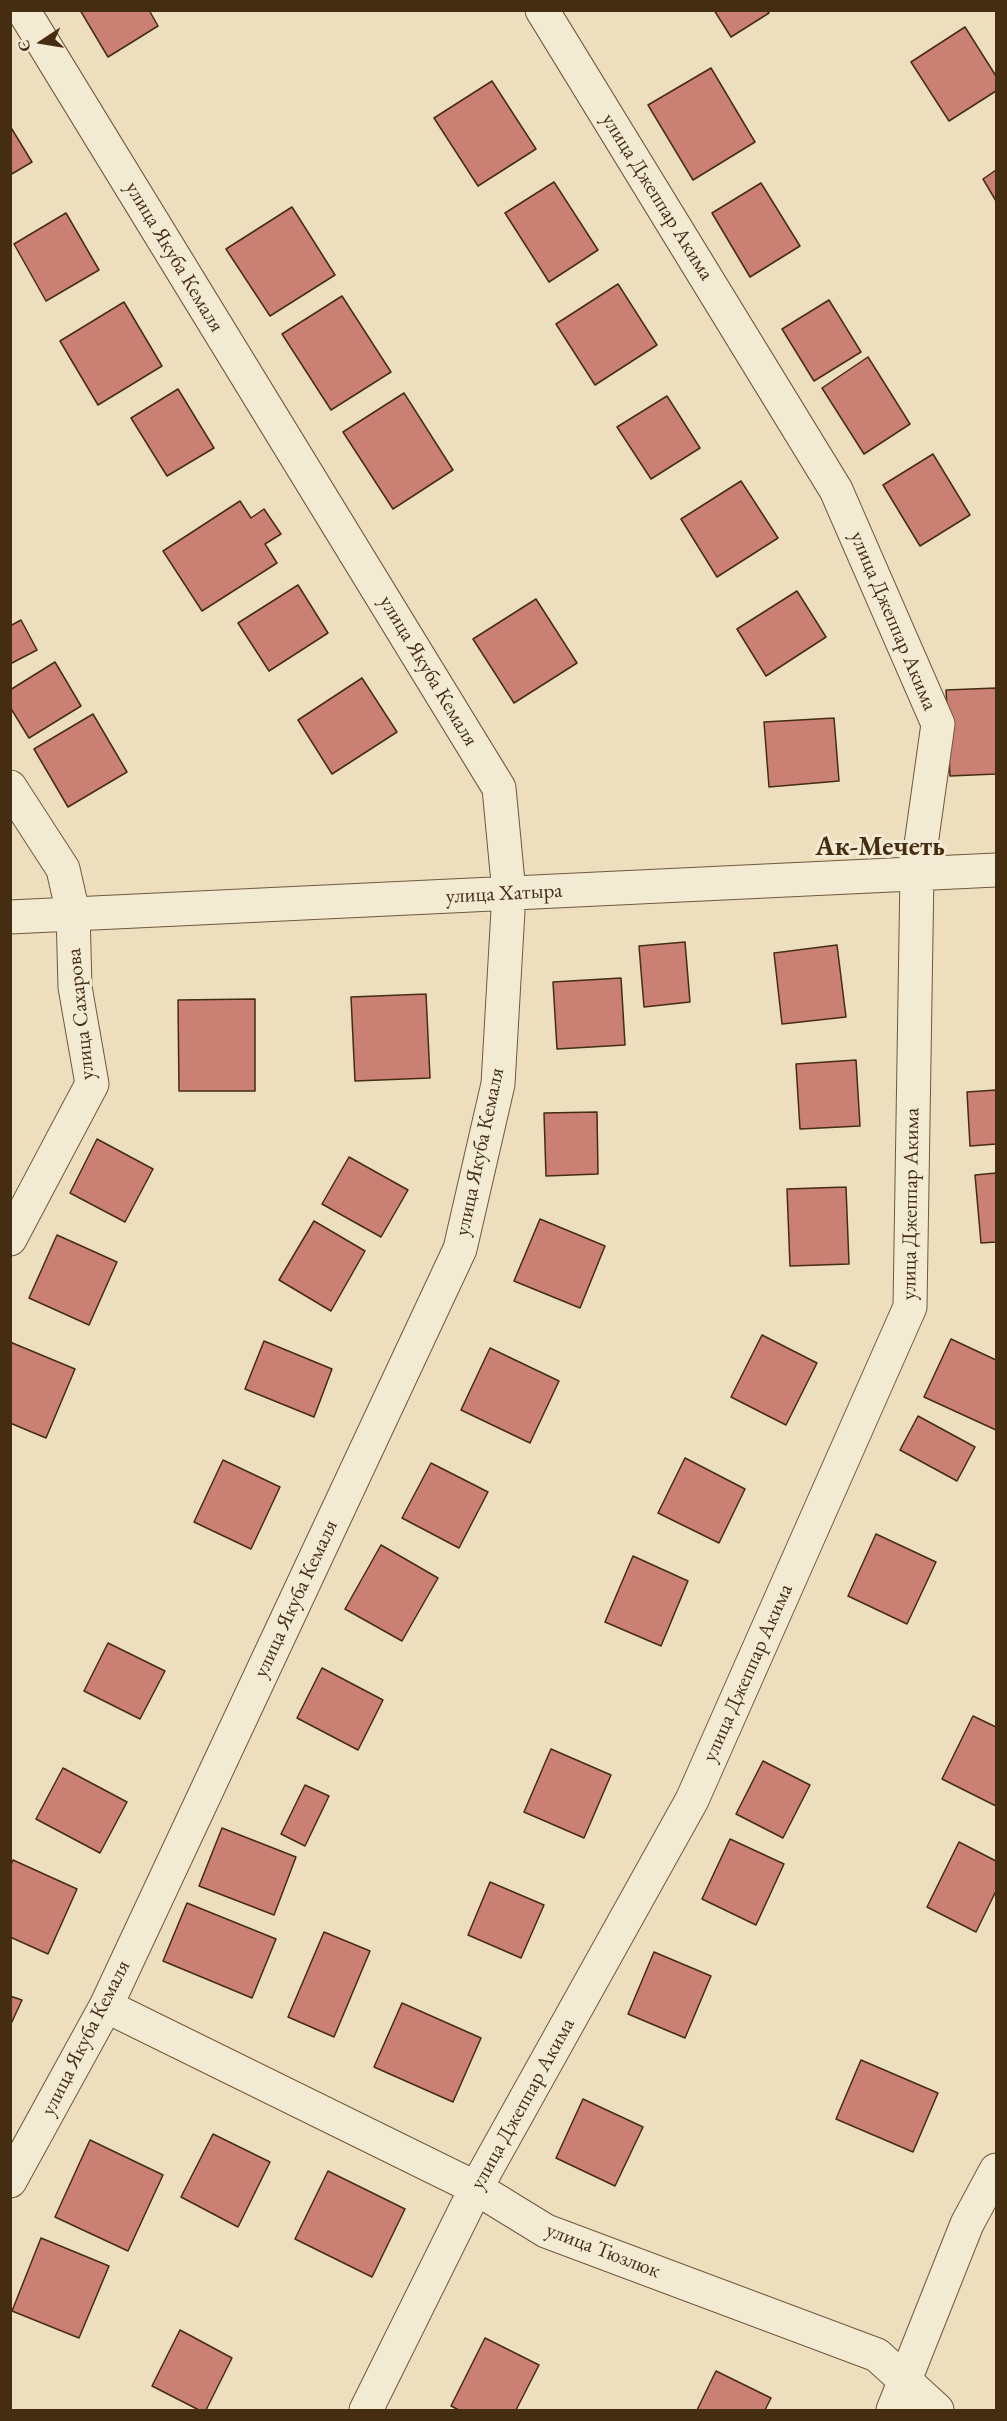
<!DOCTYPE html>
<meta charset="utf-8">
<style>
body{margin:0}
#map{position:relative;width:1007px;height:2421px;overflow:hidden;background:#eddebd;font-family:"EB Garamond",serif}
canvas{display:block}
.frame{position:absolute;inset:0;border:12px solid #452d11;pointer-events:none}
.north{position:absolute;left:12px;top:12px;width:60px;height:60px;-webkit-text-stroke:4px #f3ead4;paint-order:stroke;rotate:258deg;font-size:16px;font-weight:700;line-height:24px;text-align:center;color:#452d11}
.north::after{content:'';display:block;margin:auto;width:21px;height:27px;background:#452d11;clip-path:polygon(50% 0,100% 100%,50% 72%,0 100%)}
</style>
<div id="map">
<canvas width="1007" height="2421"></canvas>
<div class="frame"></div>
<div class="north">С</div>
</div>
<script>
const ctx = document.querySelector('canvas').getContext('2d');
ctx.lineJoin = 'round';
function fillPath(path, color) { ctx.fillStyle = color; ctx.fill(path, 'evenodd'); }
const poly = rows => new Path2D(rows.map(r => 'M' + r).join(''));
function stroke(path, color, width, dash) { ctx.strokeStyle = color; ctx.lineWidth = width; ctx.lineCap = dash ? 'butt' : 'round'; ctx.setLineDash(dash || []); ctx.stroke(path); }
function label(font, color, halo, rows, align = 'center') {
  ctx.font = font + ' "EB Garamond",serif'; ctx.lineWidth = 6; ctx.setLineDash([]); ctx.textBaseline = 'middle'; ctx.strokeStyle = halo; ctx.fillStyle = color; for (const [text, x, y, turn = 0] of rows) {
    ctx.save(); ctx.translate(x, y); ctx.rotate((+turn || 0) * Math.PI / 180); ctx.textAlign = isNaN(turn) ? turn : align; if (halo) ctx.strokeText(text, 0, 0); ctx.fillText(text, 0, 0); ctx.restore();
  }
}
const building = poly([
 [80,10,149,10,158,26,108,57,80,10],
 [714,10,767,10,769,13,731,37,714,10],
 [965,27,996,76,996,91,949,121,911,62,965,27],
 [711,68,755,142,693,180,648,105,711,68],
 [492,81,536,149,478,186,434,118,492,81],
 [10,126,32,162,10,175,10,126],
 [996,170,996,201,983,179,996,170],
 [554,182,598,250,549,282,505,213,554,182],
 [761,183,800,246,750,277,712,213,761,183],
 [292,207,335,275,270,316,226,249,292,207],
 [66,213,99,270,46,301,14,244,66,213],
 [618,284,657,345,595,385,556,324,618,284],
 [342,296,391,372,331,410,282,334,342,296],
 [829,300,861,352,814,381,782,329,829,300],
 [124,302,162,366,98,405,60,341,124,302],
 [868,357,910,424,864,454,822,388,868,357],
 [178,389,214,448,167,476,131,418,178,389],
 [404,393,453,470,393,509,343,432,404,393],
 [667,396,700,448,651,479,617,427,667,396],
 [933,454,970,515,920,546,883,485,933,454],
 [741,481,778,538,717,577,681,519,741,481],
 [240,501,251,518,264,509,281,534,265,544,277,563,202,611,163,551,240,501],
 [298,585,328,633,269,671,238,623,298,585],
 [797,591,826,637,766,676,737,629,797,591],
 [536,599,577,663,514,703,473,639,536,599],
 [21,620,37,650,10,664,10,626,21,620],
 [55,662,81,706,29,738,10,707,10,690,55,662],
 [362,678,397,732,332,774,298,720,362,678],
 [996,688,996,774,950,776,946,690,996,688],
 [93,714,127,772,68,807,34,749,93,714],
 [834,718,839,781,769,787,764,722,834,718],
 [685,942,690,1002,644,1007,639,946,685,942],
 [837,945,846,1017,782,1024,774,953,837,945],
 [621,978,625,1045,557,1049,553,982,621,978],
 [426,994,430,1078,355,1081,351,997,426,994],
 [255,999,255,1091,179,1091,178,1000,255,999],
 [856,1060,860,1126,800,1129,796,1064,856,1060],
 [996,1090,996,1144,970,1146,967,1092,996,1090],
 [597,1112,598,1174,546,1176,544,1113,597,1112],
 [97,1139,153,1169,125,1222,70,1193,97,1139],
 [349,1157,408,1190,381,1237,322,1204,349,1157],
 [996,1173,996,1242,981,1243,975,1175,996,1173],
 [846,1187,849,1264,790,1266,787,1189,846,1187],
 [540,1219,605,1246,580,1308,514,1281,540,1219],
 [314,1221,365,1251,331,1311,279,1280,314,1221],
 [57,1235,117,1262,89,1325,29,1298,57,1235],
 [762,1335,817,1363,786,1425,731,1397,762,1335],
 [951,1339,996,1360,996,1430,924,1397,951,1339],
 [264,1341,332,1369,314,1417,245,1389,264,1341],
 [10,1342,75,1369,46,1438,10,1423,10,1342],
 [490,1348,559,1381,530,1443,461,1410,490,1348],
 [918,1416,975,1447,957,1481,900,1450,918,1416],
 [685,1458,745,1489,719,1543,658,1513,685,1458],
 [223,1460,280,1487,251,1549,194,1522,223,1460],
 [431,1463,488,1492,459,1548,402,1518,431,1463],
 [876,1534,936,1562,907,1624,848,1596,876,1534],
 [381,1545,438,1578,402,1641,345,1609,381,1545],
 [633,1556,688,1581,661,1646,605,1622,633,1556],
 [108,1643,165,1671,140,1719,84,1691,108,1643],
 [322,1668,383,1700,358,1750,297,1718,322,1668],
 [973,1716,996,1727,996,1806,942,1779,973,1716],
 [551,1749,611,1775,584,1838,524,1812,551,1749],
 [763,1761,810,1785,783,1838,736,1814,763,1761],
 [63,1768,127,1802,100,1853,36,1819,63,1768],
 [305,1785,329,1796,305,1846,281,1834,305,1785],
 [222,1828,296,1857,274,1915,199,1886,222,1828],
 [730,1839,784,1864,756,1925,702,1899,730,1839],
 [959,1842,996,1861,996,1891,976,1932,927,1907,959,1842],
 [13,1860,77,1889,48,1954,10,1937,10,1867,13,1860],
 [490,1882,544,1905,521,1958,468,1935,490,1882],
 [187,1903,276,1939,252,1998,163,1961,187,1903],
 [324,1932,370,1951,334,2037,288,2017,324,1932],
 [654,1952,711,1976,685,2038,628,2014,654,1952],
 [10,1996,22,2000,10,2026,10,1996],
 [402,2003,481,2038,453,2102,374,2067,402,2003],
 [861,2060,938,2093,913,2152,836,2119,861,2060],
 [583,2099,643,2127,615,2186,556,2158,583,2099],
 [213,2134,270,2162,238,2227,181,2197,213,2134],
 [90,2140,163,2175,128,2251,55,2217,90,2140],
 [328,2171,405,2209,372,2277,295,2239,328,2171],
 [41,2238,109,2266,79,2338,12,2311,41,2238],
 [180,2330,232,2358,206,2410,199,2410,152,2386,180,2330],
 [485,2338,539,2365,516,2410,459,2410,451,2406,485,2338],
 [716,2371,771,2398,765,2410,697,2410,716,2371]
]);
const minor = poly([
 [10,787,63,869,73,913,75,987,92,1084,10,1239],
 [10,917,996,870],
 [106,2006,476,2188,546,2231,877,2355,937,2410],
 [10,2181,106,2006,460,1249,498,1084,509,893,499,788,23,10],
 [366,2410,476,2188,692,1800,910,1307,917,873,938,724,836,490,542,10],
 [893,2410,967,2224,996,2170]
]);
const streetNames = [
 ["улица Джеппар Акима",657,197,58],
 ["улица Якуба Кемаля",174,257,59],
 ["улица Джеппар Акима",893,621,67],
 ["улица Якуба Кемаля",428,671,59],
 ["улица Хатыра",504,894,-3],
 ["улица Сахарова",81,1014,-96],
 ["улица Якуба Кемаля",480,1152,-78],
 ["улица Джеппар Акима",911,1204,-89],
 ["улица Якуба Кемаля",296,1599,-65],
 ["улица Джеппар Акима",748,1673,-66],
 ["улица Якуба Кемаля",86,2038,-63],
 ["улица Джеппар Акима",523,2104,-61],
 ["улица Тюзлюк",603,2251,21]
];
const districtNames = [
 ["Ак-Мечеть",880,848]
];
fillPath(building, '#cb8074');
stroke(building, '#452d11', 1.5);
stroke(minor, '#6f593c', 35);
stroke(minor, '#f3ead4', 33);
label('21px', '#452d11', '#f3ead4', streetNames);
label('bold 27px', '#452d11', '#f3ead4', districtNames);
</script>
